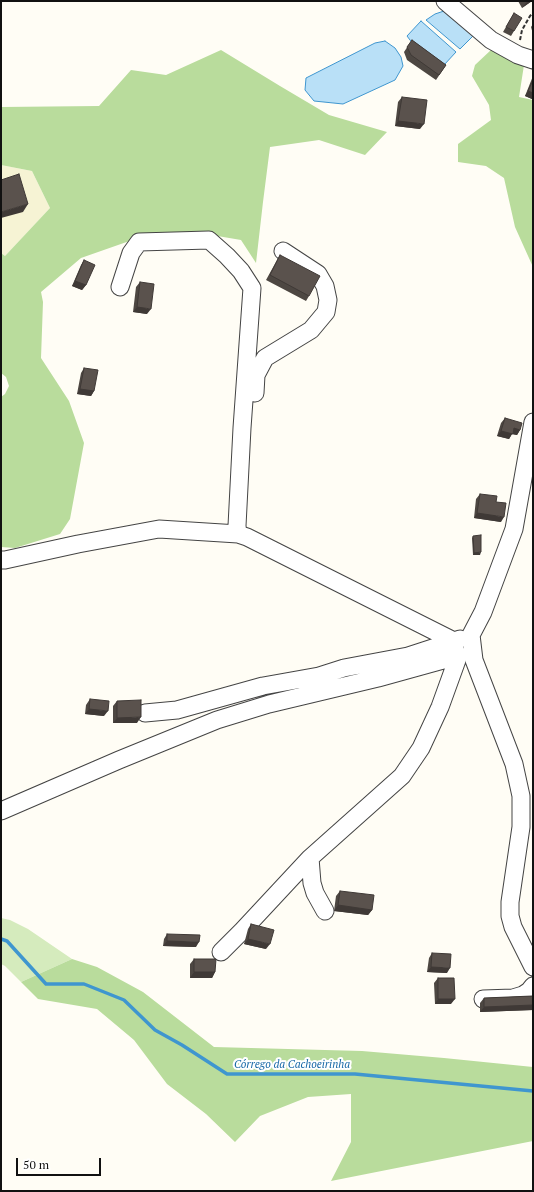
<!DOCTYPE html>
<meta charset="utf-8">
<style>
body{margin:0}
#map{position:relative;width:534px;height:1192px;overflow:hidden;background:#fffdf5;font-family:"PT Serif",serif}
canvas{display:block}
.frame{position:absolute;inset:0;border:2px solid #111;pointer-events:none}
.scale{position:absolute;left:16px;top:1158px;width:85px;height:18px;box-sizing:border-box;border:2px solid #111;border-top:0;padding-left:5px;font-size:12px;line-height:14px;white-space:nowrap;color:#111;-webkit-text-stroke:3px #fff;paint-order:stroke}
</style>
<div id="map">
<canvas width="534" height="1192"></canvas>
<div class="frame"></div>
<div class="scale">50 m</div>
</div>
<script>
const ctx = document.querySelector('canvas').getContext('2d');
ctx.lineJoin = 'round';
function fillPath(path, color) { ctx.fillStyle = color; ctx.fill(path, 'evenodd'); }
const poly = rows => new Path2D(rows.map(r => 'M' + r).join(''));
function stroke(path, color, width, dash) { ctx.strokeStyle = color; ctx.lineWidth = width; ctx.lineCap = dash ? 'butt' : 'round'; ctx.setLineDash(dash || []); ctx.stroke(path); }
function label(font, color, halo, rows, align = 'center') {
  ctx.font = font + ' "PT Serif",serif'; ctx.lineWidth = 4; ctx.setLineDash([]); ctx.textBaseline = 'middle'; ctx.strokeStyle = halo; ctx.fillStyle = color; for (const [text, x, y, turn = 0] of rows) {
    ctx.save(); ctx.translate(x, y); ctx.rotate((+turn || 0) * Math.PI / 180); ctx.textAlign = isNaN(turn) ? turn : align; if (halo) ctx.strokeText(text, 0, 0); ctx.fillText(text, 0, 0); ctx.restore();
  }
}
const farmland = poly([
 [1,165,32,171,50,208,5,256,1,253]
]);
const green = poly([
 [1,918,10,920,28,929,72,959,21,982,5,966,1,964]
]);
const forest = poly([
 [492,49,524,65,519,97,533,100,533,267,515,227,504,178,486,166,458,162,458,144,491,120,489,105,472,76,475,65],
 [221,50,280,86,329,115,387,132,365,155,319,140,270,147,263,202,256,263,241,240,194,232,138,238,81,258,41,292,43,302,41,358,69,401,84,443,70,519,60,534,15,548,1,547,1,397,5,394,9,386,6,377,1,373,1,253,5,256,50,208,32,171,1,165,1,107,99,106,131,70,166,75],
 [72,959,97,967,143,992,214,1047,362,1051,444,1058,533,1067,533,1141,331,1181,351,1142,351,1094,308,1097,260,1116,235,1142,206,1114,167,1084,134,1040,97,1009,38,999,21,982]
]);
const water = poly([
 [447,10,473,31,473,36,460,49,426,20,435,14,447,10],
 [421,21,456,52,444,65,413,44,407,36,421,21],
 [385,41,395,48,401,57,403,66,395,80,343,104,314,101,305,90,306,78,375,43,385,41]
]);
const stream = poly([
 [1,939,7,941,46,984,84,984,124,1000,155,1030,182,1045,227,1074,355,1074,533,1091]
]);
const path = poly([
 [520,40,522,30,530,16,533,13]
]);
const minor = poly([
 [445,1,491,40,518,55,533,60],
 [120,287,131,253,139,242,209,240,227,256,241,271,252,288,242,428,237,526,238,534],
 [255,393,256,375,265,358,311,330,326,312,328,300,325,286,318,274,283,251],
 [533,422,514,529,483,612,471,635,474,660,514,764,521,796,521,827,510,902,510,916,513,927,533,967],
 [1,560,5,560,78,544,159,529,238,534,247,537,454,641,460,639],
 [145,713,177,710,263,686,319,676,344,668,408,656,454,641,457,660,440,707,421,748,402,776,310,858,242,931,221,952],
 [1,811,119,760,217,720,269,704,378,678,443,660,457,653],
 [310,858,312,883,315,893,325,911],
 [483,999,513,998,523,995,529,991,533,986]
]);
const wall = poly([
 [518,1,532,1,522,8],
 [514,13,514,31,511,36,503,32],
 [533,24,533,34,531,27],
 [412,40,446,65,436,80,407,60,404,52],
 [533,76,533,97,532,99,525,96],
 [402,97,420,129,395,126,398,102],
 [280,255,309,296,306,301,266,280,277,260],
 [84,260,86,285,82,290,72,286,81,265],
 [140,282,147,314,133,312,136,287],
 [84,368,94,391,91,396,77,394,81,373],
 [505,418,520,430,517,435,512,434,509,439,497,436,501,423],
 [480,494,501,522,474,518,476,499],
 [473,536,480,555,473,555,472,538],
 [90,699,104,716,85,714,86,705],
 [117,701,137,723,113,723,113,706],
 [340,891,372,910,368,915,334,911,336,896],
 [251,924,266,949,244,944,248,929],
 [167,934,196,947,163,946,164,939],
 [432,953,447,973,427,972,429,958],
 [194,959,215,972,212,978,190,978,190,964],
 [438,978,451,1004,435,1004,434,983],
 [533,996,533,1010,480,1012,480,1003,484,998]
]);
const shadedWall = poly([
 [528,1,532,1,522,8,526,3],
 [528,91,533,93,533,97,532,99,525,96],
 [398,121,424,124,420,129,395,126],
 [28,204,23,212,1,218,1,212],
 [75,281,86,285,82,290,72,286],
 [137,307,151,309,147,314,133,312],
 [80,389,94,391,91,396,77,394],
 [514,428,520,430,517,435,512,434,509,439,497,436,501,431],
 [477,513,504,517,501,522,474,518],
 [481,552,480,555,473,555,474,553],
 [89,709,108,711,104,716,85,714],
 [141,717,137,723,113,723,117,718],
 [338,905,372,910,368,915,334,911],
 [248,939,270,944,266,949,244,944],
 [167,941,199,942,196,947,163,946],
 [431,967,450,968,447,973,427,972],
 [194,972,215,972,212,978,190,978],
 [438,999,455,999,451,1004,435,1004],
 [533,1005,533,1010,480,1012,484,1007]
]);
const building = poly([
 [514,13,522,18,514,31,506,27,514,13],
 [412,40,446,65,439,75,411,55,407,47,412,40],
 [533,80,533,93,528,91,533,80],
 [402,97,427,100,424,124,398,121,402,97],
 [19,174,28,204,1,212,1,180,19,174],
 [280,255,320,276,309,296,270,275,280,255],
 [84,260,95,265,86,285,75,281,84,260],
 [140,282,154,284,151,309,137,307,140,282],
 [84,368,98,370,94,391,80,389,84,368],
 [505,418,522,423,520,430,514,428,513,434,501,431,505,418],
 [480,494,497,496,496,502,506,503,504,517,477,513,480,494],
 [481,535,481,552,474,553,473,536,481,535],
 [90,699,109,701,108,711,89,709,90,699],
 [141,700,141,717,117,718,117,701,141,700],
 [340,891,374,895,372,910,338,905,340,891],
 [251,924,274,930,270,944,248,939,251,924],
 [167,934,200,935,199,942,167,941,167,934],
 [432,953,451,954,450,968,431,967,432,953],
 [194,959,216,959,215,972,194,972,194,959],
 [438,978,454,978,455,999,438,999,438,978],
 [533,996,533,1005,484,1007,484,998,533,996]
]);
const waterNames = [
 ["Córrego da Cachoeirinha",292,1065]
];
fillPath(farmland, '#f6f3d4');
fillPath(green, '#d5ebbd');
fillPath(forest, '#b9dc9c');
fillPath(water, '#b9e0f7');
stroke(water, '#3f96cf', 1);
stroke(stream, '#3f96cf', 3.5);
stroke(minor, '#444', 19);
stroke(path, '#333', 2, [4, 2]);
stroke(minor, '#fff', 17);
fillPath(wall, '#4d4742');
fillPath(shadedWall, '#3f3936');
fillPath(building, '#5a524d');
stroke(building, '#3f3936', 1);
label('italic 11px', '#1768a6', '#fff', waterNames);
</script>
